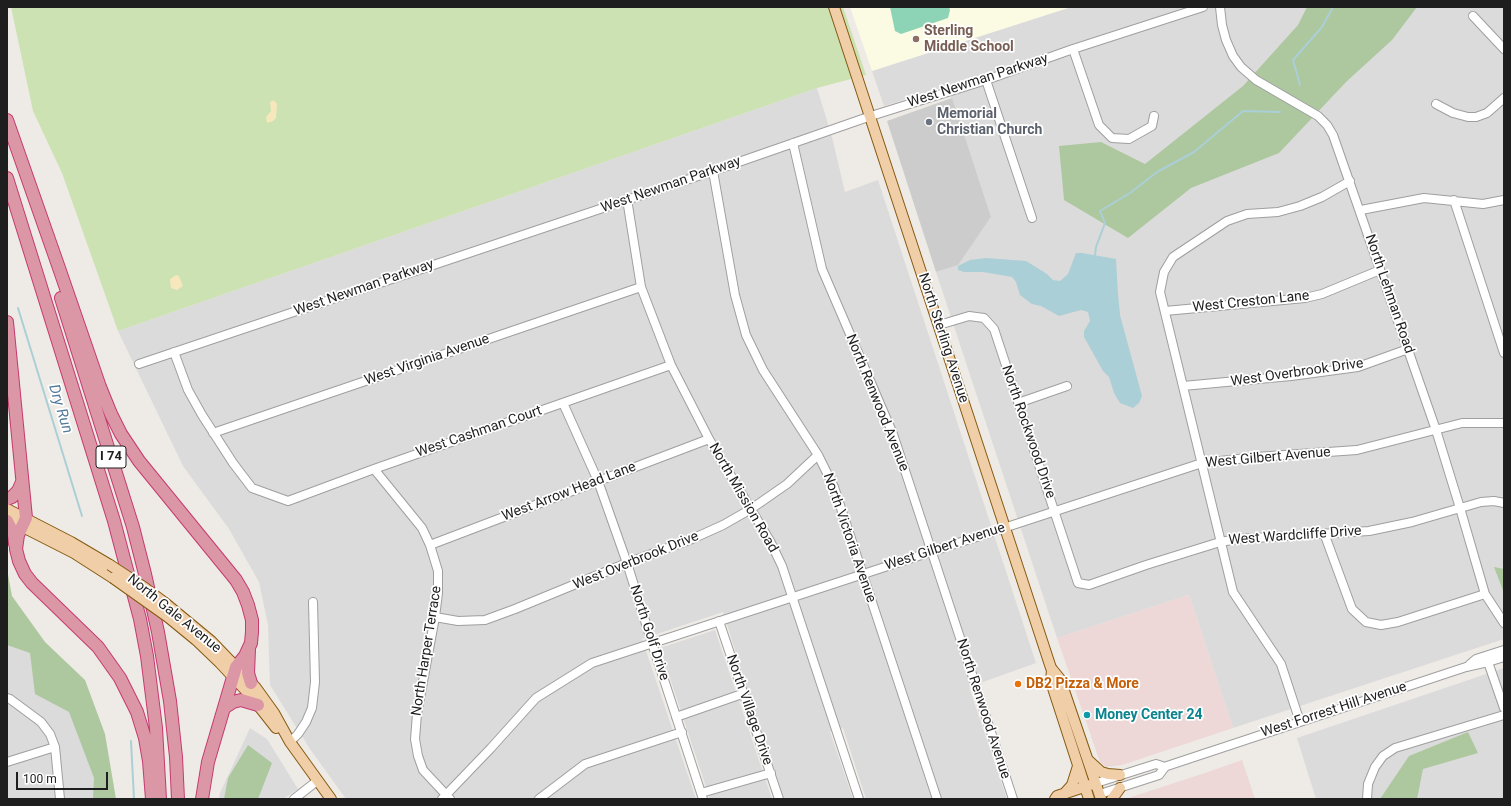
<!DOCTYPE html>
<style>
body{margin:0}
#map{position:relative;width:1511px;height:806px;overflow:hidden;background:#eeebe6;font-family:Roboto,sans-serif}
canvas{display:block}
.frame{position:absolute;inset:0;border:8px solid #1e1e1e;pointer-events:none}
.scale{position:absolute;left:16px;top:772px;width:92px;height:18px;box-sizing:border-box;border:2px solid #1e1e1e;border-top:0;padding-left:5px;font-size:12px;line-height:14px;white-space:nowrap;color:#1e1e1e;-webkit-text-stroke:3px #fff;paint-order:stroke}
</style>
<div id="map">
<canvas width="1511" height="806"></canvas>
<div class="frame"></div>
<div class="scale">100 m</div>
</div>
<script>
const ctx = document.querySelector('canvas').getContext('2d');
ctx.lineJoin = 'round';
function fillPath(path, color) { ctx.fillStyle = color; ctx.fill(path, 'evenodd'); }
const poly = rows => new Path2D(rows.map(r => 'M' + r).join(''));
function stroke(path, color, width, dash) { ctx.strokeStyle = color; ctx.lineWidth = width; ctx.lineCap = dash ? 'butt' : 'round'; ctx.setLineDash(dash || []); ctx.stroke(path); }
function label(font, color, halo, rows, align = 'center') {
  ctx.font = font + ' Roboto,sans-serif'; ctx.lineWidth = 3.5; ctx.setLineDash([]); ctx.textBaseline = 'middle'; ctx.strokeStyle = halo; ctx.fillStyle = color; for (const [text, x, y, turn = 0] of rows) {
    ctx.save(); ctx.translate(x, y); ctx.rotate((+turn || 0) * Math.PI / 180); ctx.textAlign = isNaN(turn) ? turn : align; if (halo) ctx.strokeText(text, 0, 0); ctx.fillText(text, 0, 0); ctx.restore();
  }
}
const residential = poly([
 [1071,7,1504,7,1504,639,1233,728,1189,595,1057,638,936,272,958,264,991,217,947,86,884,106,872,71],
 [817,88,832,137,845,192,878,180,1036,663,969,687,1007,799,866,799,843,728,830,732,853,799,782,799,723,612,642,639,696,799,346,799,310,749,270,685,268,625,259,582,229,529,183,466,118,331],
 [7,614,81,704,104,799,7,799],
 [715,630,772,799,710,799,660,648],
 [1504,668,1504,799,1316,799,1297,738],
 [250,728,267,739,298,789,283,799,219,799,220,793]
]);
const commercial = poly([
 [1189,595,1233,728,1122,765,1106,767,1100,762,1057,638],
 [1242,760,1255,799,1125,799,1205,773]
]);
const education = poly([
 [850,7,1071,7,872,71]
]);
const religious = poly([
 [952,98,991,217,958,265,936,272,887,121]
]);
const grass = poly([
 [11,7,843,7,866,75,817,88,118,331,62,173,33,111]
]);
const forest = poly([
 [1307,7,1417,7,1392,40,1346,82,1279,153,1191,188,1128,238,1064,200,1059,146,1101,142,1145,164,1243,86,1298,25],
 [1494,567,1504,569,1504,593],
 [7,569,12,596,45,642,85,680,105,734,116,799,93,799,94,778,69,712,35,694,30,653,7,645],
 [1468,732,1478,753,1423,769,1417,799,1380,799,1409,756],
 [248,745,272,763,258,799,224,799,228,778]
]);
const sand = poly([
 [274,100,277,104,276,118,273,121,267,123,266,117,271,111,270,102],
 [176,275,179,276,183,286,177,290,171,288,170,281,170,279]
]);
const pitch = poly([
 [890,7,949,7,950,10,948,18,901,34,895,31]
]);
const water = poly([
 [1076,253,1082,253,1116,259,1118,294,1120,315,1142,396,1139,403,1133,408,1120,403,1114,393,1109,377,1103,371,1084,337,1084,331,1090,321,1088,312,1081,310,1059,316,1041,306,1032,304,1020,295,1016,282,1012,277,983,272,964,272,958,270,958,266,970,260,986,258,1026,261,1047,274,1053,280,1060,281,1068,274]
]);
const stream = poly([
 [1300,85,1293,60,1322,27,1333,7],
 [1095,255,1096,247,1105,223,1100,211,1130,193,1157,172,1194,152,1243,111,1280,112],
 [18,308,82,516],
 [131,741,134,799]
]);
const minor = poly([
 [1220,7,1222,25,1226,40,1233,56,1241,67,1256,80,1318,116,1327,125,1333,135,1436,430,1460,508,1485,594,1504,623],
 [1473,16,1504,49],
 [1073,49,1099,125,1112,138,1129,139,1152,126,1154,116],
 [986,80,1032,218],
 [1436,104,1453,113,1468,117,1476,117,1487,113,1504,98],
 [793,143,822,269,893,434,1013,799],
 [713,171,735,295,746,335,763,370,818,455,834,487,937,799],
 [627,199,641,287,671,365,709,439,770,541,782,566,859,799],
 [1454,200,1504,353],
 [1361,210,1424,198,1483,204,1504,200],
 [1165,311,1305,298,1322,294,1380,270],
 [939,325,969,316,984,318,994,329,1078,583,1089,585,1146,565,1220,542,1238,539,1369,531,1412,522,1481,502,1494,501,1504,503],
 [174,352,188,390,202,415,233,463,252,488,288,501,374,469,671,365],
 [139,364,713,171,871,116,986,80,1073,49,1203,7],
 [1183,386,1291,376,1358,367,1408,349],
 [563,403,598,481,627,563,652,643,703,799],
 [1018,403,1067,386],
 [213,433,641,287],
 [374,469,422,528,430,545,438,571,438,593,435,617,417,714,415,739,418,756,423,770,450,799],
 [1324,533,1352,609,1366,622,1381,625,1398,622,1485,594],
 [430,545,709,439],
 [435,617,458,621,485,620,515,609,627,563,692,539,723,525,751,509,787,484,818,455],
 [719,621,779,799],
 [1488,662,1504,708],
 [1470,664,1476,659,1504,650],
 [7,698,10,699,41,722,50,734,55,747,60,799],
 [676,717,742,694],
 [1300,722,1281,664,1233,592,1160,292,1164,272,1173,257,1227,221,1247,214,1278,212,1300,206,1322,197,1350,181],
 [290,742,298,734,306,722,312,708,315,682,313,602],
 [7,762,55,747],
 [1096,783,1156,764,1165,767],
 [701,793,771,773],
 [1100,794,1159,775,1165,767,1167,766,1466,667,1488,662,1504,657],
 [294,799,317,781],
 [442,799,491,748,536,698,592,663,1202,463,1256,457,1357,450,1462,423,1504,423],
 [539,799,585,764,682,732],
 [1367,799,1368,784,1375,767,1383,756,1395,748,1504,715]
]);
const major = poly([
 [834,7,1051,668,1060,679,1101,799],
 [7,509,71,542,110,565],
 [7,519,74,553,113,578],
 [165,603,211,641,256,688,274,713,290,742,331,799],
 [168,617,196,640,220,663,250,695,276,728],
 [1052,669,1051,682,1089,799],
 [1089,761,1101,772,1108,774,1120,775],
 [1064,794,1072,785,1078,766],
 [1055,799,1057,796,1090,785],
 [1112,799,1120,788]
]);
const highway = poly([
 [7,120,59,268,100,387,111,414,121,434,139,461,236,580,243,592,248,605,252,620,252,632,251,643,245,656,236,667,208,762,202,799],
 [7,178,114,521,140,619,147,656,156,728,160,799],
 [61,298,133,527,145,574,158,632,170,701,176,757,178,799],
 [7,322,26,518,18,535,16,549,19,561,25,574,32,583,98,647,120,678,137,712,145,738,149,761,152,799],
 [7,499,12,497,18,491,22,482],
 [7,521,14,535,15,544],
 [249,650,248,673,251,683],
 [224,708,233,702,241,700,258,705]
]);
const majorBridge = poly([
 [110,565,145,588,165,603],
 [113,578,168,617]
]);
const markers = [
 [916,39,4,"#8d6e63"],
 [929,122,4,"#6b7280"],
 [1018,684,4,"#e8710a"],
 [1087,715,4,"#0f9aa8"]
];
const shields = [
 [111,457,30]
];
const shieldNames = [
 ["I 74",111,457]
];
const educationNames = [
 ["Sterling",924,31],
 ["Middle School",924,47]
];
const streetNames = [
 ["West Newman Parkway",978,81,-18],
 ["West Newman Parkway",671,185,-19],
 ["West Newman Parkway",364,288,-19],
 ["North Lehman Road",1389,294,71],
 ["West Creston Lane",1251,302,-6],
 ["North Sterling Avenue",943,338,72],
 ["West Virginia Avenue",427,360,-19],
 ["West Overbrook Drive",1297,373,-8],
 ["North Renwood Avenue",877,403,68],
 ["West Cashman Court",479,432,-19],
 ["North Rockwood Drive",1028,432,71],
 ["West Gilbert Avenue",1268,458,-5],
 ["West Arrow Head Lane",569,492,-21],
 ["North Mission Road",743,498,60],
 ["West Wardcliffe Drive",1295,536,-4],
 ["North Victoria Avenue",849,538,71],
 ["West Gilbert Avenue",945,547,-18],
 ["West Overbrook Drive",636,561,-22],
 ["North Gale Avenue",174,614,39],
 ["North Golf Drive",649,633,72],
 ["North Harper Terrace",427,651,-81],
 ["North Renwood Avenue",983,709,72],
 ["North Village Drive",749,710,71],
 ["West Forrest Hill Avenue",1334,710,-18]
];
const worshipNames = [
 ["Memorial",937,114],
 ["Christian Church",937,130]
];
const foodNames = [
 ["DB2 Pizza & More",1026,684]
];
const cultureNames = [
 ["Money Center 24",1095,715]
];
const waterNames = [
 ["Dry Run",60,409,73]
];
fillPath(residential, '#dcdbdb');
fillPath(commercial, '#edd7d7');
fillPath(education, '#fbfae2');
fillPath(religious, '#ccc');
fillPath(grass, '#cce2b2');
fillPath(forest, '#adc89f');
fillPath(sand, '#f6e7bc');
fillPath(pitch, '#8dd3b5');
fillPath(water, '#abcfd6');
stroke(stream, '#abcfd6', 2);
stroke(minor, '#9f9f9f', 10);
stroke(major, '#865a12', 12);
stroke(highway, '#c53a70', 14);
stroke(minor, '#fff', 8);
stroke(major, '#f0cea8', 10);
stroke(highway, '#dc97a7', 12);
stroke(majorBridge, '#865a12', 12, []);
stroke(majorBridge, '#f0cea8', 10);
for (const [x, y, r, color] of markers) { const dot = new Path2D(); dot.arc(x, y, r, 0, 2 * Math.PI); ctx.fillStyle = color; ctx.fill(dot); stroke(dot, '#fff', 1.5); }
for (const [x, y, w] of shields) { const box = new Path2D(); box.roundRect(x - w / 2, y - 11, w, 22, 3); ctx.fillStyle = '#fff'; ctx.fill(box); stroke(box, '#1e1e1e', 1); }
label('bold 13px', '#1e1e1e', null, shieldNames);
label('bold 14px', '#785e54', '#fff', educationNames, 'left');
label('14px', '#1e1e1e', '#fff', streetNames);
label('bold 14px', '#5b616d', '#fff', worshipNames, 'left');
label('bold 14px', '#c56008', '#fff', foodNames, 'left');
label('bold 14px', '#0d838f', '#fff', cultureNames, 'left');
label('italic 15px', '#537a9b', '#fff', waterNames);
</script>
